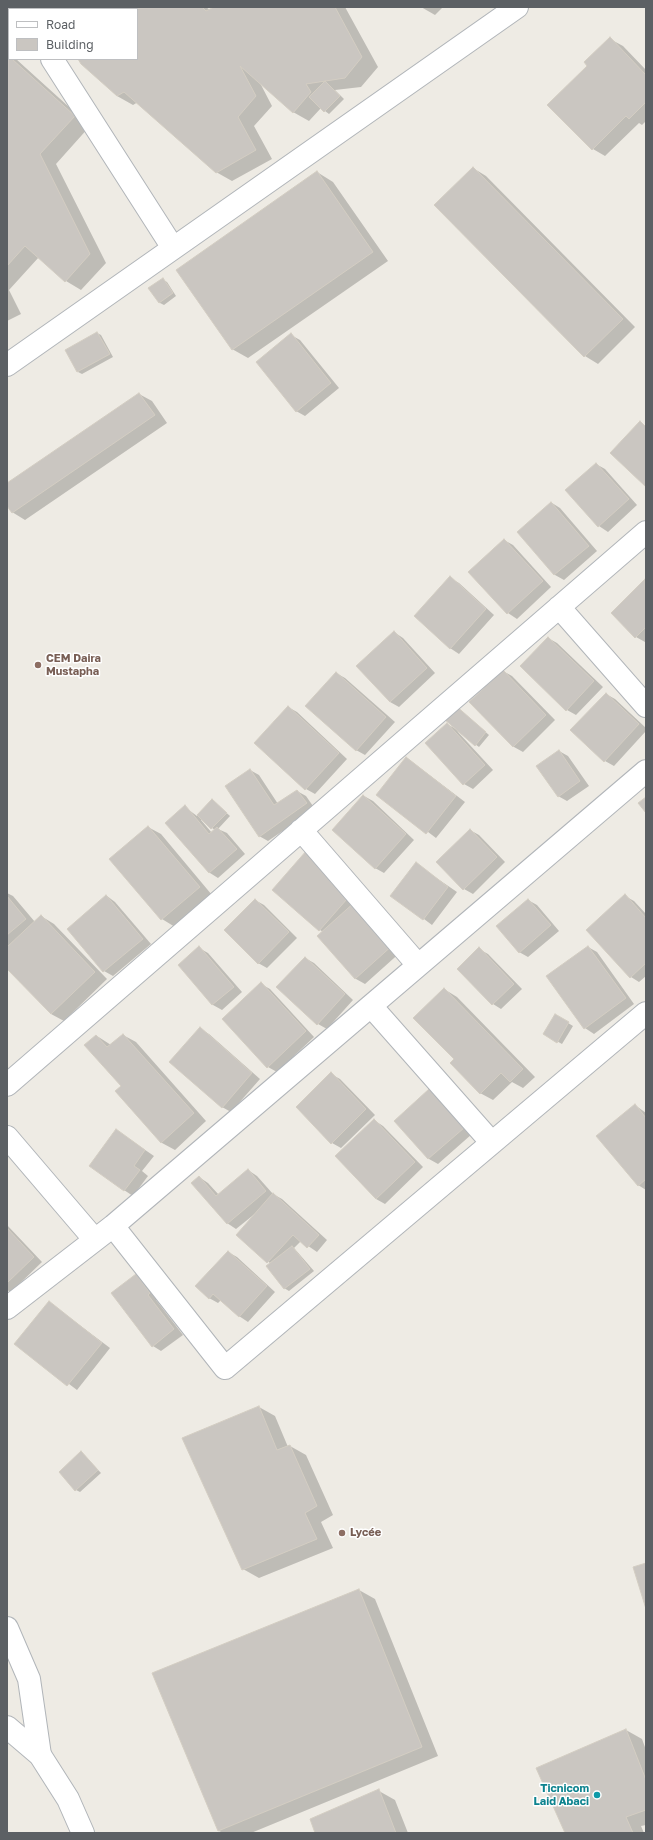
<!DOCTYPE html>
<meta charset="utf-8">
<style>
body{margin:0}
#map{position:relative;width:653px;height:1840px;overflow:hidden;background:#eeebe4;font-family:"Golos Text",sans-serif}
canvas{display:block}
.frame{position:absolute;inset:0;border:8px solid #5c6064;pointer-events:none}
.legend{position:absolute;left:8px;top:8px;width:130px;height:52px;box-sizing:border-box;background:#fff;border:1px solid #bebfc1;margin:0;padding:5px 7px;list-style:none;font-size:12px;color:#5c6064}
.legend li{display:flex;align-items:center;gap:8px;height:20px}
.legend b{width:20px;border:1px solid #bebfc1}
</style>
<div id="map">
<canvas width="653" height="1840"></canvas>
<div class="frame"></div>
<ul class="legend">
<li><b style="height:5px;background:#fff"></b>Road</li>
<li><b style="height:11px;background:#cac6c1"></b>Building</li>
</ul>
</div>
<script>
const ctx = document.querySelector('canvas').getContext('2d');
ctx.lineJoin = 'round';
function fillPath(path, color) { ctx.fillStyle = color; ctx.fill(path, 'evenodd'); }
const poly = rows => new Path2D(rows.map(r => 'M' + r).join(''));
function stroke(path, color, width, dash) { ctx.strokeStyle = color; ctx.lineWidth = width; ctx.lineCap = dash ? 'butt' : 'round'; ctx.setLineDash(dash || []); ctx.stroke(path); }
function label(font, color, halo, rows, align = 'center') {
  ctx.font = font + ' "Golos Text",sans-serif'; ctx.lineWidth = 3; ctx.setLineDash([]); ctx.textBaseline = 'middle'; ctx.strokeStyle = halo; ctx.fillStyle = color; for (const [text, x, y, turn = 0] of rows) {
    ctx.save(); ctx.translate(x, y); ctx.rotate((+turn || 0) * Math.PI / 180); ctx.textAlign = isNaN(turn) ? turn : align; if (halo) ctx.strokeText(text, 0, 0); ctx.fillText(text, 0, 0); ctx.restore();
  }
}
const shadow = poly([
 [51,7,206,7,210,10,216,7,345,7,378,67,361,87,335,90,344,99,329,114,321,108,309,121,293,112,259,81,272,106,254,126,272,159,232,181,216,172,138,102,133,105,117,96,79,59,137,59,137,9,52,9],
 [421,7,443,7,435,15],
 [610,39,623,46,646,70,646,121,642,125,639,123,605,156,593,149,589,66],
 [7,51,9,52,9,59,16,59,90,126,56,164,106,263,81,290,66,281,39,257,9,290,21,314,7,321],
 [473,168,486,176,635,327,598,364,585,356,436,205],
 [317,172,333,182,388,261,248,358,232,349],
 [163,280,167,282,176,296,164,305,160,303,150,288],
 [97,333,101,335,113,357,82,374,78,372],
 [291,335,300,340,339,388,305,416,296,411],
 [139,394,152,401,167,423,25,520,12,512,7,504,7,484],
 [596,464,605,469,637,505,608,532,599,526,567,490],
 [552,503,560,508,597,551,564,580,555,575,518,532],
 [504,540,513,545,551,587,517,619,508,613,470,572],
 [450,578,459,583,494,615,459,654,450,648],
 [645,581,646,641,645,642,636,637,612,613],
 [394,632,403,638,435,673,399,707,390,702],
 [548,638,557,643,603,687,576,715,567,710],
 [503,671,512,676,555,720,523,752,514,747,471,702],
 [336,673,345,678,395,722,365,755,356,750],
 [606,694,615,699,646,728,646,731,614,766,605,761],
 [288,707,297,712,347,759,315,794,306,789,256,743],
 [459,709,489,735,479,747,457,731,493,770,473,789,464,784,447,724,456,729],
 [559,751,568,756,589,786,567,801,558,796],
 [407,758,465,802,436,838,378,794],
 [250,770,259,775,278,804,297,791,306,796,315,809,268,841,259,836],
 [364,796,373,801,414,840,384,873,375,868],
 [212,800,230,816,218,829,227,833,245,854,218,878,210,873,166,823,185,807,197,816],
 [202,819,212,828,215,830,212,833,201,820],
 [148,827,161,834,212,895,175,927,162,919,111,859],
 [470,830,479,835,505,862,473,894,464,889],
 [308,851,403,950,365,984,356,979,319,936,323,932,320,930],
 [416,864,457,892,432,925,392,895],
 [7,893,13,896,35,922,41,916,54,924,107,979,64,1021,51,1014,7,967],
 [107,896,115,902,151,944,113,976,104,971],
 [625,896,634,901,646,914,646,976,639,982,631,977],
 [255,900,264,905,297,938,267,968,258,963],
 [528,900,537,905,559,931,528,957,519,952],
 [588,947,597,952,634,1004,594,1034,585,1028,547,976],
 [199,948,208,953,242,992,222,1010,213,1005,179,965],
 [479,949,488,954,522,989,501,1009,493,1004],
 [305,958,314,963,353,1000,327,1029,318,1024,278,987],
 [261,984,270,989,314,1037,277,1072,268,1067],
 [444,989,457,997,535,1077,523,1088,512,1082,493,1100,480,1093,456,1059],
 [555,1015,573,1026,562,1044,544,1034],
 [200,1029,209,1034,260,1079,231,1112,222,1107],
 [123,1035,136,1042,206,1121,175,1150,162,1143,116,1092,122,1086,97,1036,111,1045],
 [331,1074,340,1079,375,1115,341,1148,332,1143],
 [429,1090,438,1095,472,1134,438,1164,429,1159,395,1121],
 [635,1105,646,1113,646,1190,638,1185],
 [374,1120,383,1126,423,1167,385,1204,376,1199,336,1156],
 [116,1130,154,1156,142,1171,148,1176,133,1196,124,1190],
 [248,1170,257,1176,273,1194,282,1199,327,1240,317,1252,301,1241,294,1248,314,1271,289,1291,284,1288,271,1264,237,1235,256,1213,236,1229,227,1223,199,1177,208,1183,219,1195],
 [7,1225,42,1262,11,1292,7,1290],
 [228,1252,237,1257,275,1292,248,1322,239,1316,221,1300,218,1303,209,1298],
 [136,1275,145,1280,158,1298,156,1300,183,1335,161,1351,153,1346],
 [49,1302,110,1348,77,1390,16,1344],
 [259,1407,275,1416,288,1447,290,1446,306,1455,333,1515,321,1522,333,1548,259,1578,243,1569],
 [81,1452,101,1473,80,1492,76,1490],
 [359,1590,375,1599,438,1756,251,1833,223,1833,219,1831,153,1673],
 [626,1730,642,1739,646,1750,646,1825,641,1826,644,1833,566,1833],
 [379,1791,395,1800,408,1833,316,1833]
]);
const building = poly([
 [50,7,202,7,206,11,214,7,335,7,362,57,345,78,306,84,311,92,293,113,240,66,256,96,238,117,256,150,216,173,124,92,117,96,81,64,78,59,137,59,137,9,51,9,50,7],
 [610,37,646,75,646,102,629,119,626,116,592,150,547,105,587,66,584,62,610,37],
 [7,55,9,59,12,59,75,116,40,154,90,254,65,282,25,246,7,266,7,55],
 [325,81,340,96,324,112,309,97,325,81],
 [473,167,623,319,584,357,434,205,473,167],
 [317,171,373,252,232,350,176,270,317,171],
 [163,278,173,293,159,303,148,288,163,278],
 [97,332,110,354,77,372,65,350,97,332],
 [291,333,331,383,296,412,256,362,291,333],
 [139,393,155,415,12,513,7,506,7,483,139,393],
 [640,421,646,427,646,487,610,453,640,421],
 [596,463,629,499,598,527,565,490,596,463],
 [551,502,589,546,554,575,517,532,551,502],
 [504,539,543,581,507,614,468,572,504,539],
 [450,576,486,609,450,649,414,616,450,576],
 [645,579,646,627,635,638,611,613,645,579],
 [394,631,427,668,390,702,356,666,394,631],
 [548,637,594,681,566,711,520,666,548,637],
 [503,670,546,715,513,747,469,702,503,670],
 [336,672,386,717,356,751,305,706,336,672],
 [606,693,639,724,604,762,570,730,606,693],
 [455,705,486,732,475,746,444,719,455,705],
 [288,706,339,753,305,790,254,743,288,706],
 [447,723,485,765,463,785,425,743,447,723],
 [559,750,580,781,558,797,536,766,559,750],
 [406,757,456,796,426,834,376,795,406,757],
 [250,769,274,805,297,790,307,803,259,837,225,786,250,769],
 [363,795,406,834,375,869,332,830,363,795],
 [646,797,646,813,638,803,646,797],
 [212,799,227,813,211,829,197,815,212,799],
 [185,805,209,834,217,827,237,849,209,873,165,823,185,805],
 [148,826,200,887,161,920,109,859,148,826],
 [470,829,497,857,463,890,436,862,470,829],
 [307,850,354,891,319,931,272,890,307,850],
 [416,862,448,887,423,920,390,896,416,862],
 [625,894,646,918,646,963,630,978,586,930,625,894],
 [106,895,143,939,103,972,67,929,106,895],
 [7,896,26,919,7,935,7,896],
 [255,899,289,932,258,964,224,930,255,899],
 [528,899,551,925,519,953,496,926,528,899],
 [356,901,394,944,355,979,317,936,356,901],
 [41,915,95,972,51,1014,7,969,7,947,41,915],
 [199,946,234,987,212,1005,178,965,199,946],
 [588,946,626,998,584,1029,546,976,588,946],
 [479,947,514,984,492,1005,457,969,479,947],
 [305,957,345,994,317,1025,276,987,305,957],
 [261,982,306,1031,267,1068,222,1019,261,982],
 [444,988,523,1069,510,1082,501,1073,480,1094,450,1063,454,1059,413,1018,444,988],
 [555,1014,569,1022,557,1043,543,1034,555,1014],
 [200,1027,252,1073,222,1108,169,1062,200,1027],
 [123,1034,194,1113,161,1143,115,1091,121,1086,84,1045,96,1035,107,1047,123,1034],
 [331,1072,366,1109,331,1144,296,1107,331,1072],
 [429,1089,464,1128,428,1159,394,1121,429,1089],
 [635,1104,646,1118,646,1179,638,1186,596,1136,635,1104],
 [374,1119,415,1162,376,1199,335,1156,374,1119],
 [116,1129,145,1150,134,1166,140,1170,124,1191,89,1166,116,1129],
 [248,1169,266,1191,227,1224,191,1183,199,1176,216,1196,248,1169],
 [273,1193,319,1235,307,1248,293,1235,267,1263,236,1235,273,1193],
 [7,1228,34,1257,7,1283,7,1228],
 [292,1246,310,1269,284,1289,266,1266,292,1246],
 [228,1251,267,1286,239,1317,213,1294,209,1299,195,1286,228,1251],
 [136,1274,150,1293,148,1295,174,1329,152,1347,111,1293,136,1274],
 [49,1301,102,1343,67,1386,14,1344,49,1301],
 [259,1406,277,1450,290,1445,317,1506,305,1513,317,1539,242,1570,182,1438,259,1406],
 [81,1451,98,1470,75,1491,59,1472,81,1451],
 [646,1563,646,1609,633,1567,646,1563],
 [359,1589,422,1747,218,1831,152,1673,359,1589],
 [626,1729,646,1780,646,1810,626,1817,633,1833,565,1833,536,1768,626,1729],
 [379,1789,396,1833,315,1833,310,1819,379,1789]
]);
const minor = poly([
 [19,7,20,9],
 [52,59,173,248],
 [7,365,517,7],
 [559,607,646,706],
 [301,830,418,965],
 [371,1006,492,1143],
 [7,1085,646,532],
 [7,1137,95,1240],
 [113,1226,225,1368,646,1013],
 [7,1308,113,1226,646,771],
 [7,1628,29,1679,40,1755]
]);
const tertiary = poly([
 [7,1727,40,1755,68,1799,83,1833]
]);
const markers = [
 [38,665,4,"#8d6e63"],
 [342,1533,4,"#8d6e63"],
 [597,1795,4,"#0f9aa8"]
];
const educationNames = [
 ["CEM Daira",46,659],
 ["Mustapha",46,672],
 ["Lycée",350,1533]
];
const cultureNames = [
 ["Ticnicom",589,1789],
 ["Laid Abaci",589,1802]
];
fillPath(shadow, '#0003');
fillPath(building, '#cac6c1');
stroke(building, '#d3cdc2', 1);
stroke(minor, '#b1b5b9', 24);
stroke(tertiary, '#b1b5b9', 24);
stroke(minor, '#fff', 22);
stroke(tertiary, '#fff', 22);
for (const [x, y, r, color] of markers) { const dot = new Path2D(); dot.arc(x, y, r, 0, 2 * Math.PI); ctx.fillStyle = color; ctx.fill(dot); stroke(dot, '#fff', 1.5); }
label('bold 11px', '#785e54', '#fff', educationNames, 'left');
label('bold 11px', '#0d838f', '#fff', cultureNames, 'right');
</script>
